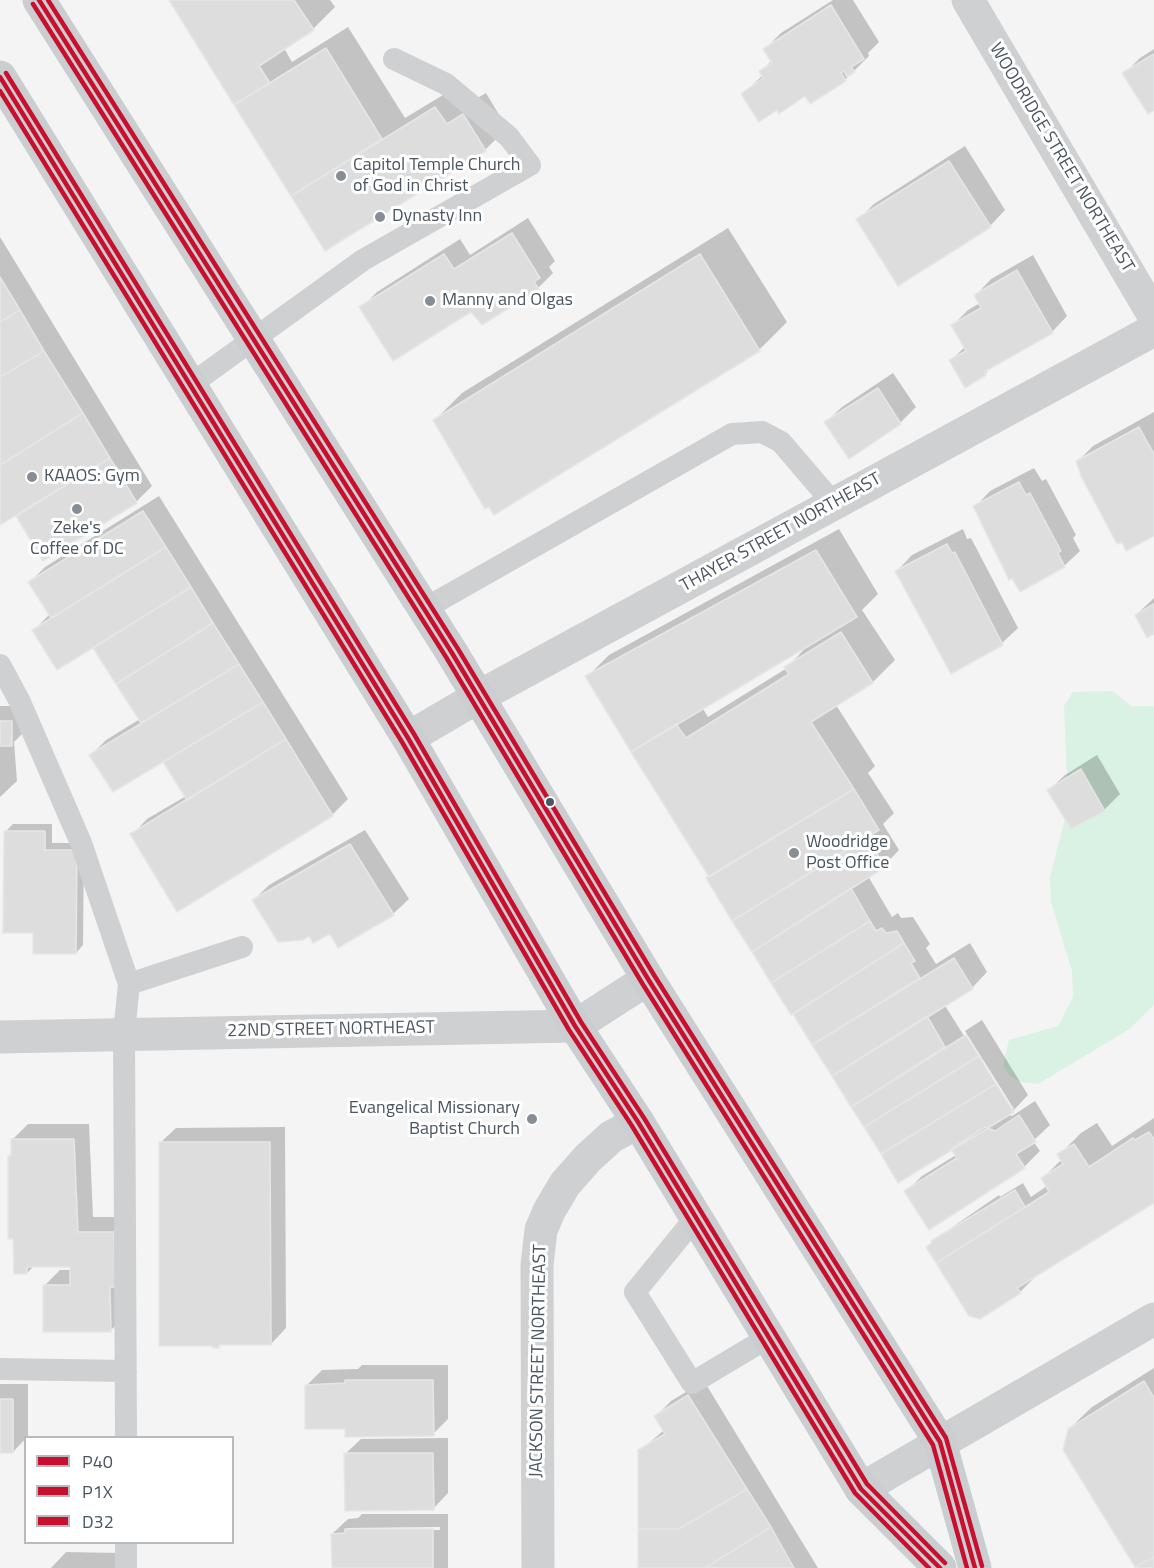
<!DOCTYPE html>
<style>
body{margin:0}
#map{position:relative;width:1154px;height:1568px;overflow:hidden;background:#f4f4f4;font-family:"Titillium Web",sans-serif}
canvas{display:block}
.legend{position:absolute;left:24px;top:1436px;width:210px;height:108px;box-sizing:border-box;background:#fff;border:2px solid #b7bbc0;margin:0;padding:8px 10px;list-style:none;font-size:18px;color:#4a5661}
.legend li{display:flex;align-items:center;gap:12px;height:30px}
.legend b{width:30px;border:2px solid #b7bbc0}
</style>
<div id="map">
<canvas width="1154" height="1568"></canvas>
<ul class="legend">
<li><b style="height:8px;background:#c8102e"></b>P40</li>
<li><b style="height:8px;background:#c8102e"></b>P1X</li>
<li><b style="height:8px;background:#c8102e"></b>D32</li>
</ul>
</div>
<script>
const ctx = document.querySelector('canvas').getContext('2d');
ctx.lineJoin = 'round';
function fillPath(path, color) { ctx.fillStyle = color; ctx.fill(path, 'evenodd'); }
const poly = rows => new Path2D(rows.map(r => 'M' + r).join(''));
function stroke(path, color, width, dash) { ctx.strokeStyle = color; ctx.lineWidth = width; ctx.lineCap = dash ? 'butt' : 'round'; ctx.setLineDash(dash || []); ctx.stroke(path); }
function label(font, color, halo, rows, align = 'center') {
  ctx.font = font + ' "Titillium Web",sans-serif'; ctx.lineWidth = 6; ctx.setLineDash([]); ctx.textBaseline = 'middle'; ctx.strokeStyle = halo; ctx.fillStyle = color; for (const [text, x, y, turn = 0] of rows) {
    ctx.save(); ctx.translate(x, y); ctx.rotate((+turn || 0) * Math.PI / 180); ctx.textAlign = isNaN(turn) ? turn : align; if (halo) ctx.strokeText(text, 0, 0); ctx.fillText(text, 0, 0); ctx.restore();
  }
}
const green = poly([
 [1113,691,1131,706,1154,706,1154,1005,1128,1030,1038,1084,1020,1082,1010,1076,1003,1066,1009,1040,1058,1026,1073,996,1072,971,1051,902,1050,877,1065,819,1071,829,1105,811,1081,770,1067,778,1064,706,1073,692]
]);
const shadow = poly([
 [172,0,330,0,335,7,313,29,284,48,292,62,348,27,405,118,458,86,469,103,486,93,507,128,485,150,326,249],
 [833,0,853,0,879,42,868,53,869,56,845,80,778,108,743,94,763,75,761,72,772,60,765,49,781,33],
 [1154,49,1154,108,1124,74,1140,58],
 [965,146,1005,210,990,226,858,220,874,204],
 [528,218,555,261,549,267,553,273,538,288,471,310,361,308,377,292,460,239,470,255],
 [728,228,787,322,759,350,494,512,435,420,462,393],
 [0,237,152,486,136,502,43,559,16,514,0,524],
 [1033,255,1067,316,1052,332,993,365,985,374,951,360,965,347,953,325,968,310,980,303,976,295,991,279],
 [893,373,916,407,900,423,826,422,842,407],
 [1154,412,1154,534,1078,461,1093,446],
 [1034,468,1042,481,1046,479,1076,535,1073,538,1080,551,1064,566,975,507,990,491],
 [159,496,348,799,332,815,132,835,147,819,186,796,163,760,91,755,106,740,140,719,94,646,34,630,50,614,30,582,45,567],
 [839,529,878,594,862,610,895,660,873,682,836,705,875,766,868,773,894,813,883,824,899,850,884,866,868,876,892,917,898,913,901,918,913,917,930,944,926,948,936,964,970,943,987,972,972,988,944,1004,1010,1109,1014,1109,965,1031,982,1020,1028,1095,1013,1111,1007,1114,1012,1116,1035,1101,1050,1125,1033,1141,1040,1151,1024,1167,929,1228,906,1192,922,1176,956,1155,951,1147,898,1180,708,879,710,876,587,677,609,655],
 [807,646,787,668,708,717,703,709],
 [963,529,967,539,971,538,1018,628,1002,643,952,672,897,571,912,555],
 [1154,598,1154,632,1136,615],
 [0,706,27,706,27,729,14,742,17,781,0,797],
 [1097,755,1120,794,1104,810,1072,827,1049,790,1065,775],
 [13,824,52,824,52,843,84,843,83,945,76,953,34,932,6,831],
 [365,830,409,899,393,914,330,932,309,934,254,900,269,885],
 [1154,1118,1154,1201,1040,1272,1020,1292,970,1315,928,1247,932,1241,999,1195,1000,1197,1023,1183,1031,1197,1047,1186,1043,1178,1062,1159,1059,1155,1081,1133,1097,1123,1112,1146],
 [28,1124,89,1124,93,1217,129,1217,126,1315,111,1330,44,1286,60,1270,71,1270,71,1265,34,1266,27,1273,9,1156,12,1153,12,1140],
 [285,1127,286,1328,271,1344,222,1344,218,1347,160,1143,176,1128],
 [362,1365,448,1365,448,1419,433,1434,346,1427,307,1385,322,1370,358,1369],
 [1154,1368,1154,1568,1138,1568,1069,1429,1092,1407],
 [704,1381,818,1568,639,1568,640,1451,664,1430,656,1416,671,1401],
 [0,1384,28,1384,28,1436,13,1452,0,1452],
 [448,1438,448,1493,433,1509,345,1454,361,1439],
 [362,1514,448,1514,448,1568,333,1568,332,1534,348,1519,358,1518],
 [440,1527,440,1530,345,1531,348,1528],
 [66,1552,120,1553,120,1568,51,1568]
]);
const building = poly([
 [169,0,294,0,314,30,259,66,270,83,234,105,169,0],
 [831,5,864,59,851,67,855,72,847,77,844,71,841,73,846,81,810,104,805,96,779,114,777,110,759,122,741,94,763,78,759,71,772,63,763,49,831,5],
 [326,48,382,139,291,196,234,105,326,48],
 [1154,54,1154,110,1148,114,1122,73,1154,54],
 [435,107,447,124,463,114,486,151,325,251,291,196,435,107],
 [949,161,991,227,898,286,856,219,949,161],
 [512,233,540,278,534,282,539,289,482,325,471,312,393,361,359,307,444,254,454,269,512,233],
 [700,254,760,351,494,515,489,507,485,509,433,420,700,254],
 [1017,270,1053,333,984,372,986,375,965,388,949,360,966,351,951,325,981,308,974,295,1017,270],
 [0,277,20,310,0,322,0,277],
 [20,310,44,351,0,377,0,322,20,310],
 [44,351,83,413,0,465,0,377,44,351],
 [878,388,901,424,849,459,824,422,878,388],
 [83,413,110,458,0,525,0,465,83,413],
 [1139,427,1154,454,1154,536,1126,551,1122,542,1117,544,1081,476,1076,461,1139,427],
 [110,458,137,503,43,561,16,516,110,458],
 [1019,482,1026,495,1030,493,1061,551,1058,553,1065,567,1020,592,1012,578,1009,580,973,506,1019,482],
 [143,511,166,547,51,618,28,582,143,511],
 [947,544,952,553,955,552,1003,645,951,674,895,571,947,544],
 [166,547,191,587,57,670,32,630,166,547],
 [816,550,857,617,631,752,585,676,816,550],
 [191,587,213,623,116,684,93,648,191,587],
 [1154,604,1154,634,1147,638,1135,615,1154,604],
 [213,623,239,664,141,723,116,684,213,623],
 [841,632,873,683,811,722,854,789,709,877,631,752,676,724,686,738,789,674,784,667,841,632],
 [239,664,263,702,113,792,89,755,239,664],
 [263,702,286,739,187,800,163,762,263,702],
 [0,721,12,721,12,746,0,746,0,721],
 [286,739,333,816,177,912,130,834,286,739],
 [1081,769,1105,811,1071,829,1047,790,1081,769],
 [854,789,879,830,732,921,706,878,854,789],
 [4,831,45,831,45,850,77,850,76,954,33,954,33,933,3,933,4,831],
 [867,838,885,867,752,952,732,921,867,838],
 [350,844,394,915,338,948,330,934,313,943,309,936,303,940,278,942,252,900,350,844],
 [851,888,870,921,771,983,752,952,851,888],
 [870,921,876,931,882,928,886,933,897,931,904,943,791,1015,771,983,870,921],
 [904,943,915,961,911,963,920,978,812,1045,793,1014,904,943],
 [954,958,973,989,832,1076,812,1045,954,958],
 [927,1016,945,1047,851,1107,832,1076,927,1016],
 [966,1035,979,1056,864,1127,851,1107,966,1035],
 [979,1056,996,1084,881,1154,864,1127,979,1056],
 [996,1084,1014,1112,898,1183,881,1154,996,1084],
 [1019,1115,1036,1142,1016,1154,1025,1168,929,1230,904,1191,957,1158,951,1149,985,1127,995,1131,1019,1115],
 [1149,1132,1154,1139,1154,1203,1017,1288,1021,1293,980,1319,969,1316,936,1263,1049,1192,1041,1178,1063,1164,1057,1154,1074,1144,1089,1167,1133,1138,1135,1140,1149,1132],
 [11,1139,74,1139,78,1232,114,1232,115,1287,110,1287,111,1332,43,1332,43,1285,70,1285,70,1267,27,1267,27,1274,14,1274,13,1239,8,1239,8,1156,11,1156,11,1139],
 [159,1142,270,1142,271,1345,219,1345,219,1348,212,1348,212,1346,159,1346,159,1142],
 [1015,1190,1025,1207,936,1263,926,1247,932,1243,931,1241,1015,1190],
 [345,1380,433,1380,434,1436,345,1437,345,1429,305,1429,305,1385,345,1383,345,1380],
 [1144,1381,1154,1398,1154,1557,1135,1567,1063,1450,1068,1429,1144,1381],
 [688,1395,747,1489,679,1529,638,1529,638,1450,665,1434,654,1416,688,1395],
 [0,1399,13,1399,13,1453,0,1453,0,1399],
 [344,1453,433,1453,434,1510,345,1511,344,1453],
 [747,1489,771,1527,705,1568,638,1568,638,1529,679,1529,747,1489],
 [771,1527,794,1568,705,1568,771,1527],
 [345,1529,433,1529,433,1568,332,1568,331,1534,345,1533,345,1529],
 [1154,1557,1154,1568,1136,1568,1135,1567,1154,1557]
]);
const lane = poly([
 [190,385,363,260,530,165,509,137,446,84,394,59],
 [424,609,732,434,762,432,781,442,834,504],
 [0,665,19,700,81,843,129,984,124,1033,126,1438],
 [129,984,242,947],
 [696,1217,635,1292,692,1383,769,1337],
 [0,1369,126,1371],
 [126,1542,126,1568]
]);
const street = poly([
 [968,0,1154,316],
 [408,738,478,697,1154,330],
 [0,1037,575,1026,648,979],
 [861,1489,1154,1319],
 [538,1568,537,1265,541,1230,549,1211,565,1184,588,1158,611,1137,638,1122]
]);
const primary = poly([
 [39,0,452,653,648,979,940,1442,975,1568],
 [0,77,408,738,575,1026,638,1122,861,1489,940,1568]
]);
const bus1 = poly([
 [39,0,452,653,648,979,940,1442,975,1568],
 [0,77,408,738,575,1026,638,1122,861,1489,940,1568]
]);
const bus2 = poly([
 [33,4,446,657,642,983,933,1445,967,1568],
 [0,91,402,742,569,1030,632,1126,855,1493,929,1568]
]);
const bus3 = poly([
 [48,0,458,649,654,975,946,1438,982,1566],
 [6,73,414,734,581,1022,644,1118,867,1484,945,1563]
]);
const markers = [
 [341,176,6,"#868d94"],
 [380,217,6,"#868d94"],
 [430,301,6,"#868d94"],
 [32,477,6,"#868d94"],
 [77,509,6,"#868d94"],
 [550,802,5,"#4a5661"],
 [794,853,6,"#868d94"],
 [532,1119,6,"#868d94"]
];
const streetNames = [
 ["WOODRIDGE STREET NORTHEAST",1061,158,59],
 ["THAYER STREET NORTHEAST",781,533,-29],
 ["22ND STREET NORTHEAST",331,1030,-1],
 ["JACKSON STREET NORTHEAST",539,1361,-89]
];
const poiNames = [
 ["Capitol Temple Church",353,166],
 ["of God in Christ",353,187],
 ["Dynasty Inn",392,217],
 ["Manny and Olgas",442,301],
 ["KAAOS: Gym",44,477],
 ["Zeke's",77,529,"center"],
 ["Coffee of DC",77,550,"center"],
 ["Woodridge",806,843],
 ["Post Office",806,864],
 ["Evangelical Missionary",520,1109,"right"],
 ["Baptist Church",520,1130,"right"]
];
fillPath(green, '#d9f2e3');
fillPath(shadow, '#0003');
fillPath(building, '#ddddde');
stroke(building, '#e5e6e7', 1.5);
stroke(lane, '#ced0d2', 22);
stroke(street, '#ced0d2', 33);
stroke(primary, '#caced1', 33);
stroke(bus1, '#c8102e', 4.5);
stroke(bus2, '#c8102e', 4.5);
stroke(bus3, '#c8102e', 4.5);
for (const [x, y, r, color] of markers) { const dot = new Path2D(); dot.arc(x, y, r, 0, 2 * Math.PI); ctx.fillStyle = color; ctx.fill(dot); stroke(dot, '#fff', 2); }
label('18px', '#4a5661', '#fff', streetNames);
label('18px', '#4a5661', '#fff', poiNames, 'left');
</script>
